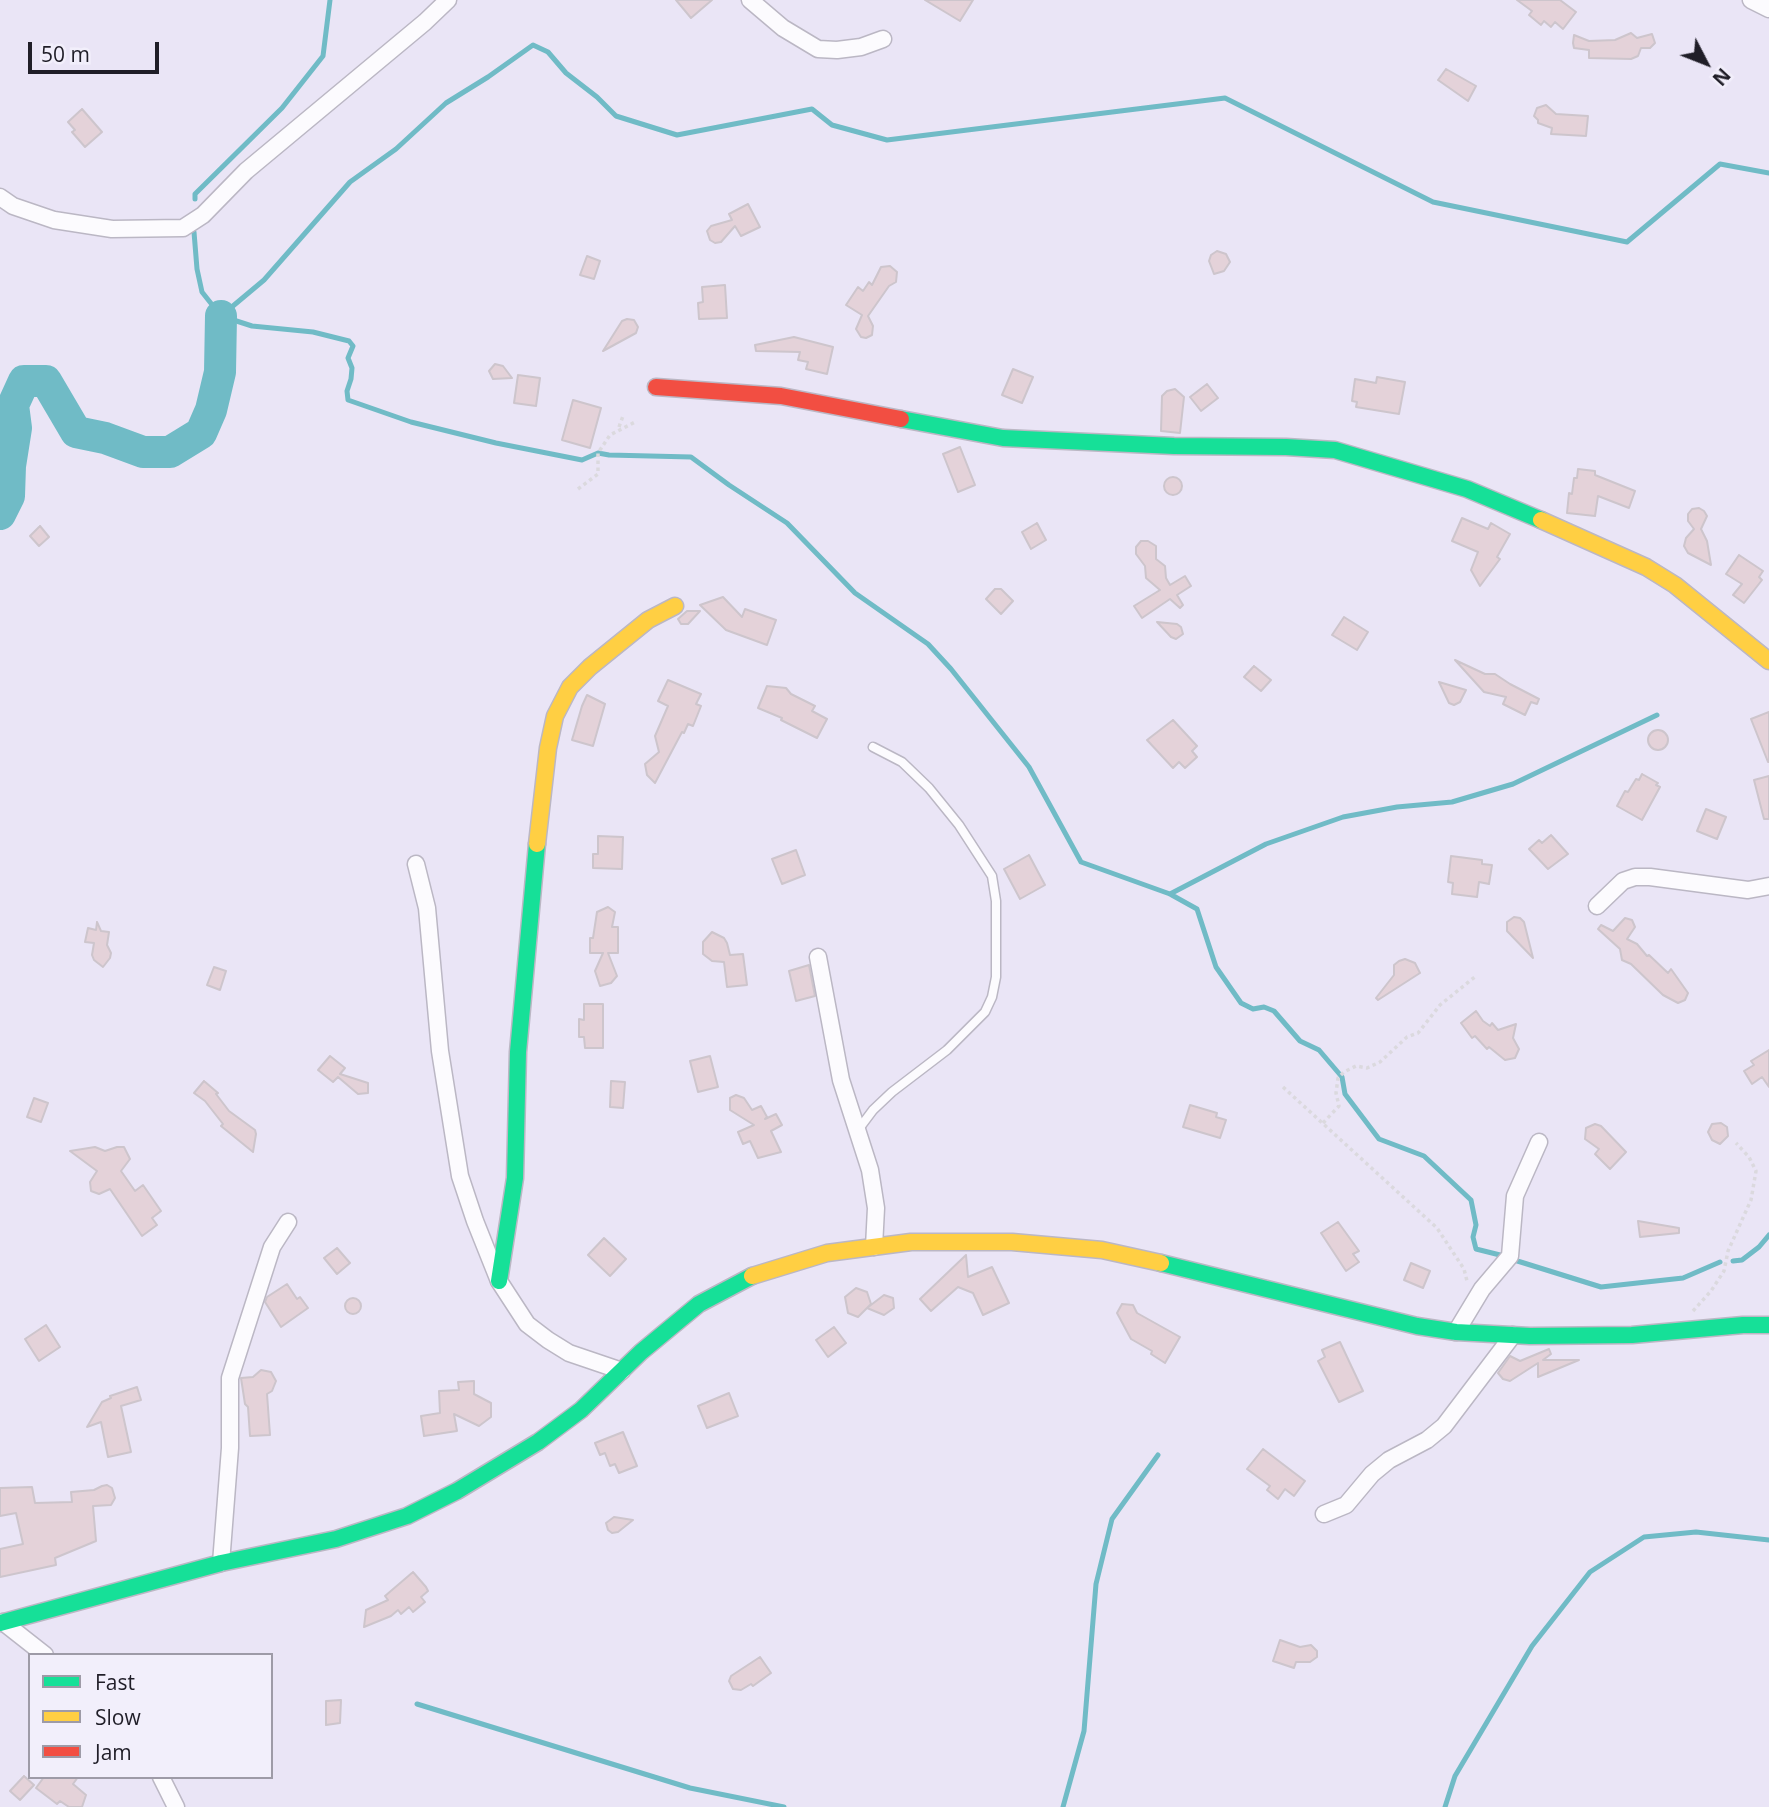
<!DOCTYPE html>
<style>
body{margin:0}
#map{position:relative;width:1769px;height:1807px;overflow:hidden;background:#eae5f6;font-family:"Open Sans",sans-serif}
canvas{display:block}
.legend{position:absolute;left:28px;top:1653px;width:245px;height:126px;box-sizing:border-box;background:#f2effb;border:2px solid #9e9ba7;margin:0;padding:9px 12px;list-style:none;font-size:21px;color:#201e28}
.legend li{display:flex;align-items:center;gap:14px;height:35px}
.legend b{width:35px;border:2px solid #9e9ba7}
.north{position:absolute;left:1671px;top:28px;width:70px;height:70px;-webkit-text-stroke:5px #f2effb;paint-order:stroke;rotate:132deg;font-size:19px;font-weight:700;line-height:28px;text-align:center;color:#201e28}
.north::after{content:'';display:block;margin:auto;width:24px;height:32px;background:#201e28;clip-path:polygon(50% 0,100% 100%,50% 72%,0 100%)}
.scale{position:absolute;left:28px;top:42px;width:131px;height:32px;box-sizing:border-box;border:4px solid #201e28;border-top:0;padding-left:9px;font-size:21px;line-height:24px;white-space:nowrap;color:#201e28;-webkit-text-stroke:5px #f2effb;paint-order:stroke}
</style>
<div id="map">
<canvas width="1769" height="1807"></canvas>
<ul class="legend">
<li><b style="height:9px;background:#16e098"></b>Fast</li>
<li><b style="height:9px;background:#ffcf43"></b>Slow</li>
<li><b style="height:9px;background:#f24e42"></b>Jam</li>
</ul>
<div class="north">N</div>
<div class="scale">50 m</div>
</div>
<script>
const ctx = document.querySelector('canvas').getContext('2d');
ctx.lineJoin = 'round';
const poly = rows => new Path2D(rows.map(r => 'M' + r).join(''));
function stroke(path, color, width, dash) { ctx.strokeStyle = color; ctx.lineWidth = width; ctx.lineCap = dash ? 'butt' : 'round'; ctx.setLineDash(dash || []); ctx.stroke(path); }
function fillPath(path, color) { ctx.fillStyle = color; ctx.fill(path, 'evenodd'); }
const stream = poly([
 [195,199,195,194,282,108,323,56,330,0],
 [194,232,197,269,202,292,221,316,252,326,313,332,349,341,353,346,348,358,352,368,351,379,347,391,348,400,411,422,496,443,582,460,598,453,609,455,691,457,729,485,787,523,855,593,928,644,951,669,1029,767,1081,862,1170,894,1197,909,1216,967,1241,1003,1253,1009,1264,1007,1274,1011,1300,1041,1319,1050,1342,1077,1345,1094,1379,1139,1424,1156,1471,1200,1476,1225,1473,1237,1476,1249,1504,1256],
 [221,316,264,280,350,182,396,149,446,103,488,77,533,45,548,52,566,73,597,97,616,116,677,135,812,109,832,125,887,140,1225,98,1433,202,1627,242,1720,164,1769,173],
 [1170,894,1266,844,1343,817,1397,807,1452,802,1513,784,1657,715],
 [1511,1259,1601,1287,1683,1278,1720,1262],
 [1733,1261,1742,1260,1759,1247,1769,1235],
 [417,1704,690,1788,784,1807],
 [1063,1807,1084,1731,1096,1584,1112,1519,1158,1455],
 [1445,1807,1455,1776,1532,1646,1590,1572,1644,1537,1696,1532,1769,1540]
]);
const river = poly([
 [0,514,9,496,10,466,16,428,13,405,24,381,46,381,76,432,105,438,143,452,170,452,201,433,211,410,220,372,221,316]
]);
const building = poly([
 [676,0,712,0,691,18,676,0],
 [925,0,973,0,960,21,925,0],
 [1517,0,1560,0,1576,12,1563,29,1555,22,1551,27,1544,21,1541,25,1529,15,1532,11,1517,0],
 [1631,33,1637,38,1652,34,1655,43,1650,48,1641,48,1638,56,1631,59,1589,58,1589,50,1574,48,1573,43,1574,35,1589,41,1615,40,1631,33],
 [1446,69,1476,86,1468,101,1438,80,1446,69],
 [1546,105,1556,114,1588,116,1586,136,1551,134,1552,128,1538,123,1538,120,1534,116,1537,108,1546,105],
 [82,109,102,132,85,147,72,132,75,130,68,122,82,109],
 [748,204,760,227,741,236,735,226,721,242,715,243,710,240,707,231,711,226,732,220,729,214,748,204],
 [1217,251,1226,254,1230,262,1224,271,1214,274,1209,261,1211,255,1217,251],
 [587,256,600,261,594,279,580,275,587,256],
 [890,266,897,272,896,282,889,286,868,316,873,326,872,335,866,338,861,337,856,329,862,315,846,305,858,287,863,291,869,282,872,285,881,267,890,266],
 [725,285,727,318,699,319,698,303,703,302,702,287,725,285],
 [627,319,634,320,638,327,636,333,603,351,622,321,627,319],
 [794,337,833,347,827,374,806,369,808,362,798,360,800,352,756,351,755,345,794,337],
 [495,364,503,366,512,378,493,379,489,371,495,364],
 [1013,369,1033,377,1022,403,1002,395,1013,369],
 [518,375,540,378,536,406,514,403,518,375],
 [1377,377,1405,382,1399,414,1356,407,1357,402,1352,401,1355,379,1376,383,1377,377],
 [1207,384,1218,398,1201,411,1190,397,1207,384],
 [1175,389,1184,397,1180,433,1161,431,1162,396,1167,391,1175,389],
 [573,400,601,408,590,448,562,440,573,400],
 [960,447,975,485,958,492,943,454,960,447],
 [1578,469,1595,471,1595,475,1635,491,1629,508,1598,496,1595,516,1567,513,1569,493,1572,494,1574,478,1577,478,1578,469],
 '1164 486a9 9 0 1 1 18 0a9 9 0 1 1-18 0Z',
 [1699,508,1704,511,1707,516,1701,529,1707,541,1711,565,1688,553,1684,546,1686,538,1694,529,1688,521,1688,514,1692,509,1699,508],
 [1462,518,1488,529,1491,523,1510,534,1497,557,1500,559,1480,586,1471,570,1478,552,1452,541,1462,518],
 [1037,523,1046,540,1031,549,1022,532,1037,523],
 [40,526,49,537,39,546,30,536,40,526],
 [1141,541,1148,541,1156,546,1156,559,1165,566,1166,578,1170,585,1185,576,1191,586,1177,595,1183,605,1180,608,1170,599,1142,618,1134,606,1160,590,1146,578,1145,566,1136,554,1136,547,1141,541],
 [1739,555,1763,571,1759,577,1762,580,1744,603,1733,595,1742,584,1726,574,1739,555],
 [995,589,1001,589,1013,601,1001,614,986,599,995,589],
 [723,597,742,617,745,609,776,620,767,645,726,630,700,605,723,597],
 [687,611,700,611,688,624,681,624,678,619,687,611],
 [1344,617,1368,632,1357,650,1332,635,1344,617],
 [1157,622,1177,624,1181,627,1183,634,1176,639,1171,637,1157,622],
 [1455,660,1485,674,1495,674,1510,684,1539,699,1537,704,1531,702,1525,715,1503,704,1506,697,1484,692,1455,660],
 [1254,666,1271,680,1261,691,1244,677,1254,666],
 [668,680,701,694,696,704,701,706,693,726,688,724,684,733,682,732,655,783,647,775,645,764,659,752,655,736,668,706,658,701,668,680],
 [1439,682,1466,690,1460,702,1454,705,1449,703,1439,682],
 [767,686,786,688,791,694,815,706,812,711,827,719,817,738,781,720,782,718,758,708,767,686],
 [587,695,605,704,593,746,572,740,582,706,587,695],
 [1769,712,1769,762,1768,762,1751,719,1769,712],
 [1173,720,1197,746,1192,751,1197,757,1185,768,1179,762,1173,768,1147,740,1173,720],
 '1648 740a10 10 0 1 1 20 0a10 10 0 1 1-20 0Z',
 [1642,774,1658,783,1656,785,1660,787,1642,820,1617,806,1625,791,1628,792,1636,779,1639,780,1642,774],
 [1769,776,1769,819,1764,819,1754,780,1769,776],
 [1706,809,1726,817,1717,839,1697,831,1706,809],
 [1551,835,1568,854,1548,869,1529,849,1539,840,1542,843,1551,835],
 [598,836,623,837,622,869,593,868,593,854,598,854,598,836],
 [796,850,805,875,782,884,772,859,796,850],
 [1029,855,1045,885,1020,899,1004,869,1029,855],
 [1451,856,1482,860,1482,864,1492,865,1489,884,1479,882,1477,897,1452,894,1453,883,1448,882,1451,856],
 [608,907,615,912,612,927,618,927,618,953,608,953,617,976,611,983,600,986,595,971,603,953,590,953,590,938,593,938,597,912,608,907],
 [1514,917,1520,918,1524,922,1533,958,1507,931,1507,922,1514,917],
 [1625,918,1632,920,1635,927,1627,939,1637,944,1647,956,1649,955,1668,973,1671,969,1688,993,1685,1000,1678,1003,1663,995,1631,964,1622,960,1620,949,1598,929,1601,925,1613,931,1625,918],
 [97,922,101,931,109,932,107,945,111,953,110,958,103,967,94,960,92,955,94,943,85,942,88,928,96,930,97,922],
 [712,932,724,938,727,943,730,955,743,954,747,985,727,987,724,962,712,961,703,954,703,942,712,932],
 [1405,959,1415,963,1420,973,1378,1000,1376,998,1394,975,1394,965,1399,961,1405,959],
 [809,965,815,996,796,1001,789,971,809,965],
 [214,967,226,971,220,990,207,985,214,967],
 [584,1004,603,1004,603,1048,585,1048,584,1037,579,1037,579,1019,584,1020,584,1004],
 [1476,1011,1483,1021,1490,1026,1492,1023,1498,1030,1516,1024,1513,1038,1519,1049,1515,1058,1505,1060,1489,1047,1487,1049,1475,1036,1472,1038,1461,1023,1476,1011],
 [1769,1050,1769,1087,1762,1077,1752,1084,1744,1071,1754,1065,1751,1061,1769,1050],
 [330,1056,345,1068,340,1074,368,1083,368,1093,358,1094,338,1077,333,1082,318,1070,330,1056],
 [710,1056,718,1087,698,1092,690,1061,710,1056],
 [204,1081,218,1093,216,1094,229,1111,255,1130,256,1134,253,1152,221,1126,223,1124,205,1101,194,1093,204,1081],
 [611,1081,625,1082,623,1108,610,1107,611,1081],
 [736,1095,744,1098,752,1110,761,1106,767,1117,765,1119,776,1114,782,1125,771,1131,781,1152,758,1158,750,1141,743,1144,738,1132,754,1125,730,1110,730,1098,736,1095],
 [34,1098,48,1103,41,1122,27,1117,34,1098],
 [1190,1105,1217,1113,1216,1117,1226,1120,1220,1138,1183,1127,1190,1105],
 [1721,1123,1727,1127,1728,1136,1720,1144,1712,1140,1708,1132,1712,1124,1721,1123],
 [1595,1124,1601,1126,1626,1152,1610,1169,1595,1154,1599,1149,1585,1139,1586,1128,1595,1124],
 [95,1147,105,1151,117,1147,124,1147,130,1159,121,1171,135,1191,143,1185,161,1211,152,1218,157,1225,142,1236,110,1189,99,1194,91,1191,90,1182,97,1171,70,1151,95,1147],
 [1638,1221,1679,1228,1679,1233,1640,1237,1638,1221],
 [1338,1222,1359,1251,1353,1254,1359,1262,1346,1271,1321,1233,1338,1222],
 [604,1238,626,1259,610,1276,588,1255,604,1238],
 [337,1248,350,1263,337,1274,324,1258,337,1248],
 [966,1255,968,1277,992,1267,1009,1303,983,1315,973,1293,958,1287,931,1311,920,1299,966,1255],
 [1411,1263,1430,1271,1423,1288,1404,1280,1411,1263],
 [287,1284,297,1299,300,1297,308,1308,281,1327,265,1302,267,1297,287,1284],
 [856,1288,867,1292,871,1304,858,1317,848,1313,845,1297,856,1288],
 [884,1295,893,1298,894,1308,884,1315,867,1308,884,1295],
 '345 1306a8 8 0 1 1 16 0a8 8 0 1 1-16 0Z',
 [1122,1304,1133,1305,1137,1313,1180,1337,1165,1363,1151,1354,1152,1351,1131,1339,1117,1313,1122,1304],
 [46,1325,60,1347,39,1361,25,1339,46,1325],
 [834,1327,846,1343,828,1357,816,1340,834,1327],
 [1340,1342,1363,1391,1339,1402,1318,1361,1325,1357,1322,1350,1340,1342],
 [1549,1349,1551,1354,1543,1360,1579,1360,1538,1377,1538,1363,1510,1381,1503,1379,1498,1373,1510,1356,1520,1361,1549,1349],
 [261,1370,271,1372,276,1381,272,1391,267,1394,270,1435,250,1436,248,1407,245,1404,241,1378,253,1377,261,1370],
 [474,1381,474,1394,491,1403,491,1417,479,1426,454,1414,457,1431,424,1436,421,1416,440,1413,439,1391,459,1390,458,1382,474,1381],
 [137,1387,141,1400,121,1406,131,1452,108,1457,101,1422,87,1427,102,1402,111,1398,110,1396,137,1387],
 [729,1393,738,1416,707,1428,698,1406,729,1393],
 [623,1432,637,1466,619,1473,615,1464,610,1466,605,1453,600,1455,595,1443,623,1432],
 [1263,1449,1305,1481,1294,1496,1285,1489,1278,1499,1267,1490,1270,1486,1247,1469,1263,1449],
 [107,1485,112,1488,115,1498,111,1505,93,1506,96,1541,55,1558,56,1565,0,1577,0,1549,23,1544,16,1513,0,1516,0,1488,32,1487,35,1503,72,1502,71,1492,94,1490,102,1486,107,1485],
 [614,1517,633,1520,618,1532,612,1533,608,1530,606,1523,614,1517],
 [413,1572,426,1587,428,1591,421,1597,425,1602,413,1612,409,1607,401,1614,398,1610,391,1616,364,1627,366,1610,388,1600,385,1596,413,1572],
 [1280,1640,1300,1647,1311,1645,1317,1651,1317,1657,1310,1662,1296,1662,1294,1668,1273,1661,1280,1640],
 [760,1657,771,1673,753,1686,751,1684,741,1690,733,1689,729,1681,731,1676,760,1657],
 [341,1700,340,1723,326,1725,326,1701,341,1700],
 [24,1776,34,1785,20,1800,10,1791,24,1776],
 [44,1777,78,1777,73,1784,86,1795,82,1807,69,1807,60,1801,57,1804,36,1788,44,1777]
]);
const path = poly([
 [619,427,623,416],
 [578,489,598,474,598,453,610,435,637,421],
 [1283,1087,1437,1228,1464,1269,1467,1281],
 [1323,1123,1339,1106,1336,1093,1338,1078,1344,1072,1356,1066,1367,1068,1380,1062,1407,1037,1418,1033,1440,1005,1476,976],
 [1693,1311,1711,1291,1724,1271,1728,1251,1751,1200,1756,1171,1749,1157,1736,1143]
]);
const lane = poly([
 [858,1130,873,1110,892,1092,947,1050,985,1012,992,997,996,977,996,901,992,876,959,825,929,788,902,762,873,747]
]);
const street = poly([
 [750,0,783,28,818,49,837,50,861,47,883,39],
 [1751,0,1769,9],
 [0,197,13,206,54,220,112,229,183,228,203,215,246,171,425,22,448,0],
 [416,864,427,908,440,1051,460,1176,475,1221,499,1281,527,1324,548,1340,569,1353,622,1371],
 [1597,906,1623,881,1635,877,1650,877,1748,890,1769,886],
 [818,957,841,1080,870,1170,876,1208,874,1247],
 [1456,1332,1482,1289,1510,1256,1515,1196,1539,1142],
 [1324,1514,1346,1505,1372,1474,1389,1460,1427,1440,1444,1426,1513,1335],
 [221,1563,230,1448,230,1378,272,1247,288,1222],
 [3,1622,45,1655],
 [161,1777,176,1807]
]);
const fast = poly([
 [901,419,1003,438,1174,446,1286,447,1335,450,1467,489,1541,520],
 [1161,1263,1417,1326,1456,1332,1530,1336,1632,1335,1743,1325,1769,1325],
 [499,1281,515,1178,518,1052,537,844],
 [0,1623,221,1563,336,1539,407,1516,457,1491,538,1442,581,1410,641,1352,699,1304,752,1276]
]);
const slow = poly([
 [1541,520,1646,567,1675,585,1769,661],
 [537,844,548,748,555,716,570,687,590,667,648,620,675,606],
 [752,1276,827,1253,911,1242,1012,1242,1102,1250,1161,1263]
]);
const jam = poly([
 [656,387,781,396,901,419]
]);
stroke(stream, '#70bbc6', 5);
stroke(river, '#70bbc6', 32);
fillPath(building, '#e4d2d9');
stroke(building, '#cdc5cc', 2);
stroke(lane, '#bbb7c4', 11);
stroke(street, '#bbb7c4', 19);
stroke(fast, '#bbb7c4', 19);
stroke(slow, '#bbb7c4', 19);
stroke(jam, '#bbb7c4', 19);
stroke(path, '#dbd9de', 3.5, [3.5, 3.5]);
stroke(lane, '#fcfbfe', 8);
stroke(street, '#fcfbfe', 16);
stroke(fast, '#16e098', 16);
stroke(slow, '#ffcf43', 16);
stroke(jam, '#f24e42', 16);
</script>
